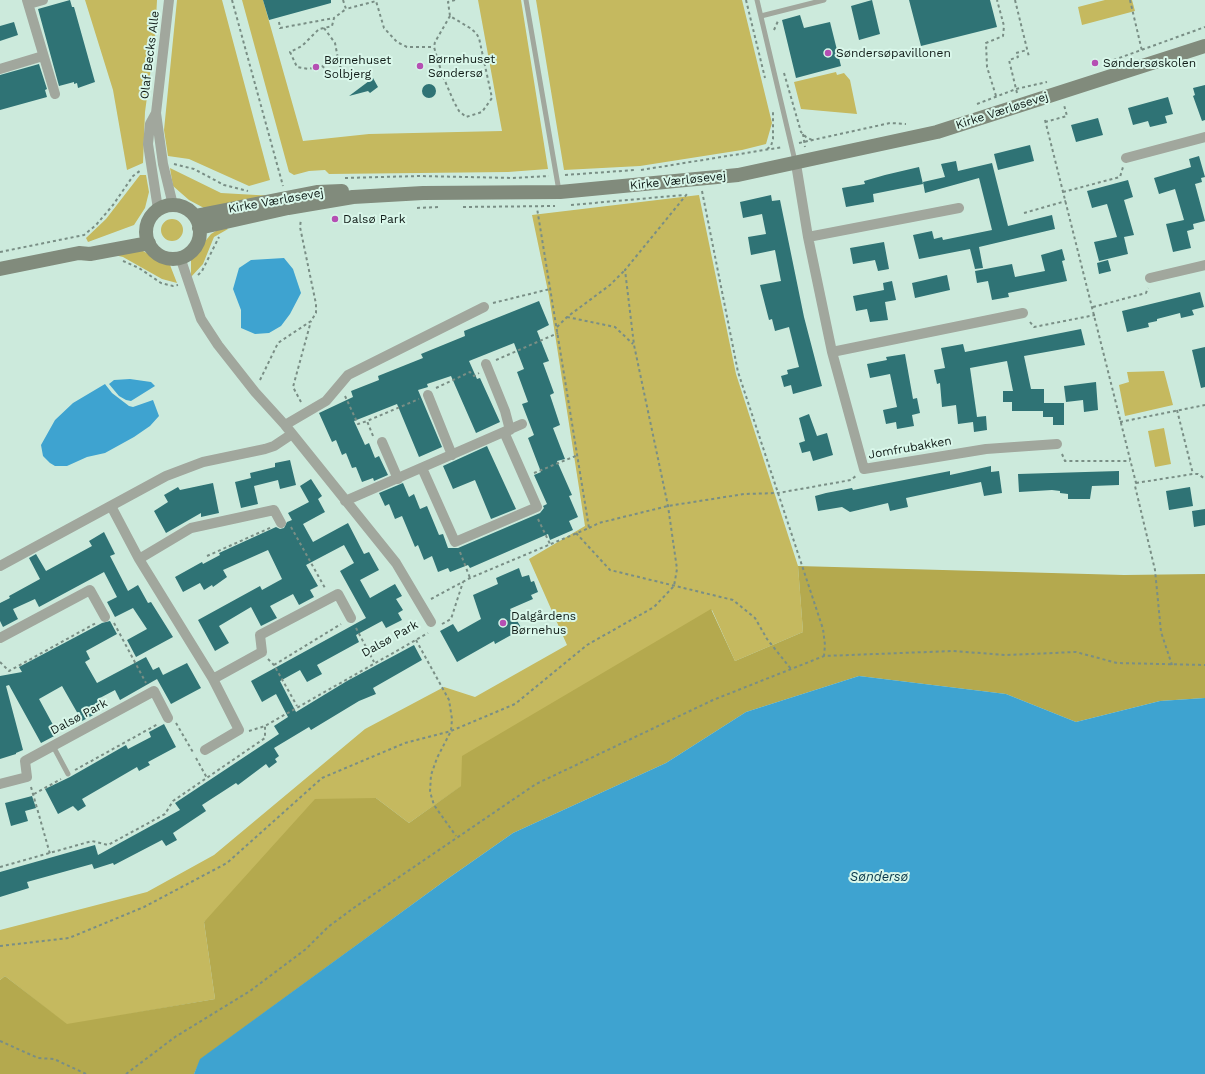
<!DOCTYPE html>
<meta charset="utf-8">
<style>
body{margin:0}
canvas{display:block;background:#cceadc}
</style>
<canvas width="1205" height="1074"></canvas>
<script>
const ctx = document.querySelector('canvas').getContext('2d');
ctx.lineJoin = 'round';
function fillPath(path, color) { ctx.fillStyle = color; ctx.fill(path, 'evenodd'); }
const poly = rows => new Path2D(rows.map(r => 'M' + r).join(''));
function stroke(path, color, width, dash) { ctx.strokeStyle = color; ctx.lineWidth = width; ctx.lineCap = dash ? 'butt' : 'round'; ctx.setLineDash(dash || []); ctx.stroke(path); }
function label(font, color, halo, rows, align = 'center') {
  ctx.font = font + ' "Work Sans",sans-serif'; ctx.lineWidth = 4; ctx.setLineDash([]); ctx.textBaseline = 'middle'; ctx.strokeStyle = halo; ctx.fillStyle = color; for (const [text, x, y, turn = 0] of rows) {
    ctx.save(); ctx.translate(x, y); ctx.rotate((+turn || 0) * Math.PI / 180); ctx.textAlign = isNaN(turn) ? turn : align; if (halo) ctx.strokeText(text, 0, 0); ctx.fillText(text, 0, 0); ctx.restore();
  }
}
const green = poly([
 [85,0,157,0,155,38,145,112,143,163,127,170,113,90],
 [177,0,222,0,270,180,249,186,189,159,168,156,164,130],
 [242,0,263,0,303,141,369,134,502,131,478,0,521,0,548,169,508,172,329,174,325,170,309,171,294,175,289,172],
 [536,0,742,0,772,123,766,144,742,150,640,166,564,170],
 [1105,0,1132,0,1135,11,1082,25,1078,7],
 [836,72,837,75,844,73,850,80,857,114,801,109,794,82],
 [170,168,221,193,274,196,204,208,189,200,173,186],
 [140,175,146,175,149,192,145,208,134,225,88,242,86,238,106,219],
 [699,195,736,374,798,566,803,632,735,661,712,610,409,823,376,798,204,922,215,999,67,1025,5,976,0,980,0,930,147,892,214,855,365,729,444,687,475,697,567,645,529,559,585,526,549,296,532,215],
 '161 230a11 11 0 1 1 22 0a11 11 0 1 1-22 0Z',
 [224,226,228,229,214,237,203,264,191,277,191,259,211,234],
 [139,249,170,265,177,283,162,279,123,257,110,254],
 [1164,371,1173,405,1125,416,1119,385,1129,382,1127,372],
 [1164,428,1171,464,1155,467,1148,431]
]);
const forest = poly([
 [798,566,1124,575,1205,574,1205,698,1160,701,1076,722,1006,694,859,676,746,712,666,763,513,833,443,882,201,1059,194,1074,0,1074,0,980,5,976,67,1024,215,999,204,922,315,799,376,798,409,823,461,786,462,756,711,609,735,661,803,632]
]);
const water = poly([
 [284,258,293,269,301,293,290,314,281,326,269,333,255,334,241,328,241,310,233,289,239,268,251,260],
 [130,379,151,382,155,386,131,401,126,400,119,396,109,384,114,380],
 [105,384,112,393,129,406,133,407,153,400,159,416,150,426,134,437,105,453,87,457,67,466,55,466,50,463,43,456,41,445,55,420,73,403],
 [859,676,1006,694,1076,722,1160,701,1205,698,1205,1074,194,1074,200,1059,443,882,513,833,666,763,746,712]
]);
const building = poly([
 [70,0,72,7,74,7,95,82,78,88,77,83,74,84,74,82,59,86,38,9],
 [263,0,331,0,331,3,269,20],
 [872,0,880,34,859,40,851,6],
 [909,0,990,0,997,27,921,46],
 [800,15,804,28,830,22,841,66,796,78,782,20],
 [14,22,18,35,0,41,0,26],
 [39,64,47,89,45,90,47,97,0,110,0,75],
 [373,78,378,87,370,93,368,91,349,96],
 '422 91a7 7 0 1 1 14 0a7 7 0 1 1-14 0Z',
 [1205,85,1205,120,1202,121,1193,96,1195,95,1193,88],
 [1168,97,1173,114,1165,116,1167,123,1150,127,1148,121,1133,125,1128,108],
 [1098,118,1103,135,1076,142,1071,125],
 [1030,145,1034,161,998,170,994,154],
 [1199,156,1205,177,1201,178,1202,182,1195,184,1205,221,1193,224,1194,229,1187,231,1191,248,1173,252,1166,224,1184,220,1175,189,1159,194,1154,178,1191,167,1189,159],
 [956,161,958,171,992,163,1008,226,1052,215,1055,229,979,247,983,268,975,269,970,249,919,259,913,235,932,231,934,239,942,237,943,240,992,230,979,178,925,193,923,182,945,177,941,164],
 [919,167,923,184,873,194,874,202,846,207,842,188,865,184,864,181,885,175],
 [1128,180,1133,197,1124,200,1134,235,1124,237,1128,254,1099,261,1094,242,1117,237,1107,204,1092,208,1087,191],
 [771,195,772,201,780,200,804,317,822,386,793,394,791,385,784,387,781,376,788,374,787,370,799,367,789,327,775,331,772,319,769,320,760,285,781,281,775,250,751,255,748,237,766,234,762,214,743,218,740,202],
 [884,242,889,269,878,271,875,260,853,264,850,248],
 [1062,249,1065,260,1062,261,1067,281,1008,293,1009,297,992,300,988,281,977,283,975,271,1012,264,1015,277,1045,271,1041,255],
 [1108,260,1111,271,1099,274,1097,263],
 [947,275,950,290,915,298,912,283],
 [892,281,896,300,885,302,888,320,870,322,867,309,856,311,853,296,884,290,883,283],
 [1200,292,1204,307,1192,310,1194,315,1181,318,1180,313,1157,319,1157,321,1148,323,1149,327,1127,332,1122,311],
 [539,301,549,325,537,331,549,361,543,363,554,393,550,395,560,425,553,428,565,459,557,461,572,495,569,496,578,517,569,521,573,530,550,540,548,534,470,568,468,565,450,572,448,568,438,572,432,556,424,560,418,545,415,547,402,516,395,519,389,504,385,506,379,493,403,483,409,497,414,494,420,509,427,506,439,535,443,534,448,548,458,548,540,513,544,508,543,506,547,504,534,475,541,472,528,438,534,435,522,404,528,402,517,372,524,369,514,343,469,361,477,379,480,378,500,422,476,433,451,376,427,384,428,387,418,390,442,447,419,457,397,404,354,421,365,445,369,443,375,458,379,456,388,475,374,481,373,478,362,482,356,467,352,468,346,453,342,455,336,440,332,442,319,413,353,397,351,391,379,380,378,376,423,358,421,354,465,336,464,331],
 [1081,329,1085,345,1024,356,1031,389,1044,389,1044,403,1064,403,1064,425,1053,425,1053,417,1043,417,1043,411,1012,411,1012,402,1003,402,1003,391,1013,391,1007,361,970,368,977,417,986,416,987,430,974,432,973,422,958,424,956,405,942,407,940,383,937,384,934,370,945,368,941,348,963,344,965,352],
 [1205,347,1205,387,1201,388,1192,350],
 [905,354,913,399,917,398,920,413,912,415,914,426,897,429,896,422,886,424,883,410,897,407,890,374,870,378,867,364,887,360,886,357],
 [1096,382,1098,410,1084,412,1083,400,1066,402,1064,386],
 [809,414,817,436,827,433,833,455,813,461,810,451,802,453,799,443,805,441,799,418],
 [487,446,516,509,491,519,475,480,453,489,443,466],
 [290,460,296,485,280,489,278,480,254,486,258,504,241,508,235,482,251,478,250,473,275,467,275,463],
 [991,466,991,472,999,471,1002,493,984,496,981,482,906,498,908,507,890,511,888,503,850,512,842,507,818,511,815,496,826,493,852,488,853,490,950,471,950,475],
 [1119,471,1119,485,1092,486,1090,499,1068,499,1068,494,1060,493,1060,491,1052,490,1019,492,1018,474],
 [311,479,322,496,318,499,325,512,303,524,313,542,348,523,364,554,369,552,379,570,360,580,370,598,395,584,402,596,396,599,403,610,398,613,402,620,386,628,382,621,356,635,359,642,317,665,322,674,307,682,300,670,280,681,296,712,347,681,414,645,422,660,373,688,376,694,359,701,311,730,309,727,274,748,279,756,275,759,277,762,269,768,266,764,238,785,236,783,202,805,206,811,173,833,177,840,166,846,162,840,114,865,113,863,94,869,92,864,27,882,29,888,0,897,0,872,95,845,98,855,180,810,175,803,279,734,274,726,288,717,276,694,262,702,251,681,366,618,340,571,354,563,344,545,306,565,318,586,310,590,314,597,299,605,293,594,270,606,277,618,261,626,251,607,219,626,229,643,215,651,198,620,260,586,262,590,282,579,268,550,223,570,227,577,213,587,212,585,204,590,200,583,183,592,175,577,202,562,203,564,220,555,219,553,276,527,280,529,284,528,287,522,292,520,288,513,309,502,300,486],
 [213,483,219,513,201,517,201,513,166,533,154,511,168,502,164,495,178,487,180,490],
 [1190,487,1193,506,1169,510,1166,491],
 [1205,509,1205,525,1194,527,1192,511],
 [104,532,115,554,110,556,128,591,138,585,148,603,151,602,173,637,136,657,127,640,147,629,133,608,115,617,107,602,117,597,104,572,39,607,35,599,13,609,18,619,3,627,0,621,0,603,10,598,9,596,40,579,29,558,36,554,46,571,92,546,89,541],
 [519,568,522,577,529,575,531,582,534,581,538,592,531,595,533,599,510,609,522,629,495,644,494,641,457,662,440,631,453,624,458,632,481,619,473,595,498,584,496,578],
 [110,621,117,634,86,651,90,659,85,662,97,683,146,657,153,670,159,667,163,675,187,663,201,688,171,704,157,679,120,700,115,690,98,699,102,706,96,710,97,713,82,721,62,686,39,699,58,734,41,743,9,685,6,686,23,750,16,753,16,754,0,759,0,676,22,672,19,667,102,623],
 [164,724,176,747,148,762,150,765,139,771,137,767,82,799,86,806,78,811,73,806,58,814,45,789,70,777,126,745,128,749,151,737,149,732],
 [32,796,36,808,25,811,28,821,11,826,5,803]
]);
const path = poly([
 [232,0,283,186],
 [343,0,346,9,376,1,384,28,397,42,407,47,434,47],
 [746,0,765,78],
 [1015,0,1029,57],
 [1130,0,1142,51],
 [450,16,435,42,434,47,442,74,454,102,459,111,466,117,482,112,492,98,479,38,476,33,470,28,450,16,448,2,455,0],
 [279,22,280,28,334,18],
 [324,28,335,43,339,64,345,76,337,78,322,66,308,69,297,67,290,52,302,46,319,29,324,28,332,26,334,18,346,9],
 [774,30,778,21],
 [1108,62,1205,27],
 [784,73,801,132,806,137,812,140],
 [1017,93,1009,60,1018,57,1016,53,1027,50],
 [996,96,987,67,986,43,1003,36,1004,26,997,0],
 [977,104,1016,89,1047,82],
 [1045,120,1136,483,1135,486,1155,570,1161,632,1172,665],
 [1045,122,1067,116,1064,105],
 [803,134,805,147],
 [799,143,890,123,906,124],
 [767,149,771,146,773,139,773,112],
 [174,164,194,169,224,185,248,191],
 [641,170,783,147],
 [565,175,635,170],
 [345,178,419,176,513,178,549,176],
 [702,191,738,372,823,629,825,645,824,656],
 [1063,192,1120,177,1123,167],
 [571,205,684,195],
 [463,207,555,206],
 [417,208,439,207],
 [1024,213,1066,201],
 [0,252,84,235,96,225,113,205,133,176,141,170],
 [123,261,139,268,161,283,173,286,178,285],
 [198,275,202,271,219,237],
 [493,303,550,289],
 [1093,307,1146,293,1148,288],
 [567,317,615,327,633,344],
 [1030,322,1034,327,1095,315],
 [557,327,567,317,610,285,625,270],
 [496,360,558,333],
 [260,380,278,343,311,321,316,313,316,304,300,227,301,219],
 [436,388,470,372,474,376,479,373],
 [345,396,358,424,367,421],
 [301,402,293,387,311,321],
 [1177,410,1193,474],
 [1120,422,1205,405],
 [373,436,367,421,419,399],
 [1062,454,1065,461,1130,461],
 [534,473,578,455],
 [1136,483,1193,474,1198,474,1205,479],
 [538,519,550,544],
 [291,527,325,588],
 [589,528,599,523,668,506,744,494,778,493,851,480,857,475],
 [576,533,610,570,733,600,755,618,767,639,791,669],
 [460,552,470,578],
 [207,556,272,527],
 [431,599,470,578,589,528,537,208],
 [114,623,146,683],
 [442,624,451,619,463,582],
 [356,628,374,662],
 [416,640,449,700,452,719,451,731,437,758,431,775,430,792,434,805,456,836],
 [268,659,274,665,297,706],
 [0,662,9,671,96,623],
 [274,665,341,624],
 [176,723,194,754],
 [249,731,265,726,428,633],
 [196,758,207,778],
 [75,770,158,724],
 [31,787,50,854],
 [34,794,61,779],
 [0,867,92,841,108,845,165,814,173,801,265,738,265,726],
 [0,946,69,938,144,907,227,863,322,778,405,743,451,731,515,704,587,645,654,607,674,586,677,569,668,506,634,345,625,270,687,194],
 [0,1041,38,1058,54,1059,86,1074],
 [126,1074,175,1037,250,991,306,949,328,927,355,907,536,784,713,700,824,656,953,651,1006,655,1076,652,1117,663,1205,665]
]);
const lane = poly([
 [526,0,559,191],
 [757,0,795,161],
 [761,16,824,0],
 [53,746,68,774]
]);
const street = poly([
 [27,0,55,94],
 [169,0,156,113,163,164,173,205],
 [29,4,43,0],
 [0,69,43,56],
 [156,113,150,124,148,144,158,209],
 [1126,158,1205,137],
 [796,164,808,237,832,352,864,469,986,449,1057,444],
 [808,237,959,208],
 [180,257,201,319,218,345,255,392,285,425,396,563,431,622],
 [1150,278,1205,265],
 [832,352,1023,313],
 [486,364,505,411,510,430],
 [428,395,452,455],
 [285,425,326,401,348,375,484,307],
 [382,442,398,479],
 [422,468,455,542,537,507,504,432],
 [345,501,522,424],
 [111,506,139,559,213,679,239,730,205,750],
 [139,559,191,528,274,510,281,523],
 [0,566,166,476,203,462,265,449,274,446,292,434],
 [0,638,90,590,105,617],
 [213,679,262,652,260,635,338,594,351,618],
 [0,784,27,777,25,761,154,691,168,718]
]);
const secondary = poly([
 '146 232a27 27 0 1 1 54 0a27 27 0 1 1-54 0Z',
 [195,216,286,198,318,192,342,191],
 [199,228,288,208,353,197,423,193,560,192,738,175,937,132,1205,46],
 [0,269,79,253,90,254,149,243]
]);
const markers = [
 [828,53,4,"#b54fb3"],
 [1095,63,4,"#b54fb3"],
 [420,66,4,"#b54fb3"],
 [316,67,4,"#b54fb3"],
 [335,219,4,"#b54fb3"],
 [503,623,4,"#b54fb3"]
];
const poiNames = [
 ["Søndersøpavillonen",836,53],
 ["Børnehuset",428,59],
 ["Søndersø",428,73],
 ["Børnehuset",324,60],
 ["Solbjerg",324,74],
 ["Søndersøskolen",1103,63],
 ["Dalsø Park",343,219],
 ["Dalgårdens",511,616],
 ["Børnehus",511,630]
];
const streetNames = [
 ["Olaf Becks Alle",150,55,-83],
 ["Kirke Værløsevej",1002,111,-18],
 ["Kirke Værløsevej",678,181,-6],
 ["Kirke Værløsevej",276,201,-10],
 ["Jomfrubakken",910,448,-10],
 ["Dalsø Park",390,639,-29],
 ["Dalsø Park",79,717,-28]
];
const waterNames = [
 ["Søndersø",879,877]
];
fillPath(green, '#c5b95f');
fillPath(forest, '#b4a94e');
fillPath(water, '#3ea3d0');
fillPath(building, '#2f7375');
stroke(path, '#798e85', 2, [3, 3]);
stroke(lane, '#a1a79d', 5);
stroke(street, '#a1a79d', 10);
stroke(secondary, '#818b7c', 14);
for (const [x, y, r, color] of markers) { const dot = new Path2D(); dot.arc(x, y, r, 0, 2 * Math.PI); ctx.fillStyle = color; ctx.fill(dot); stroke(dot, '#d9f7ea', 1.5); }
label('12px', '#101b17', '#d9f7ea', poiNames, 'left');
label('12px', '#101b17', '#d9f7ea', streetNames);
label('italic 13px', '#073548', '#d9f7ea', waterNames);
</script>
